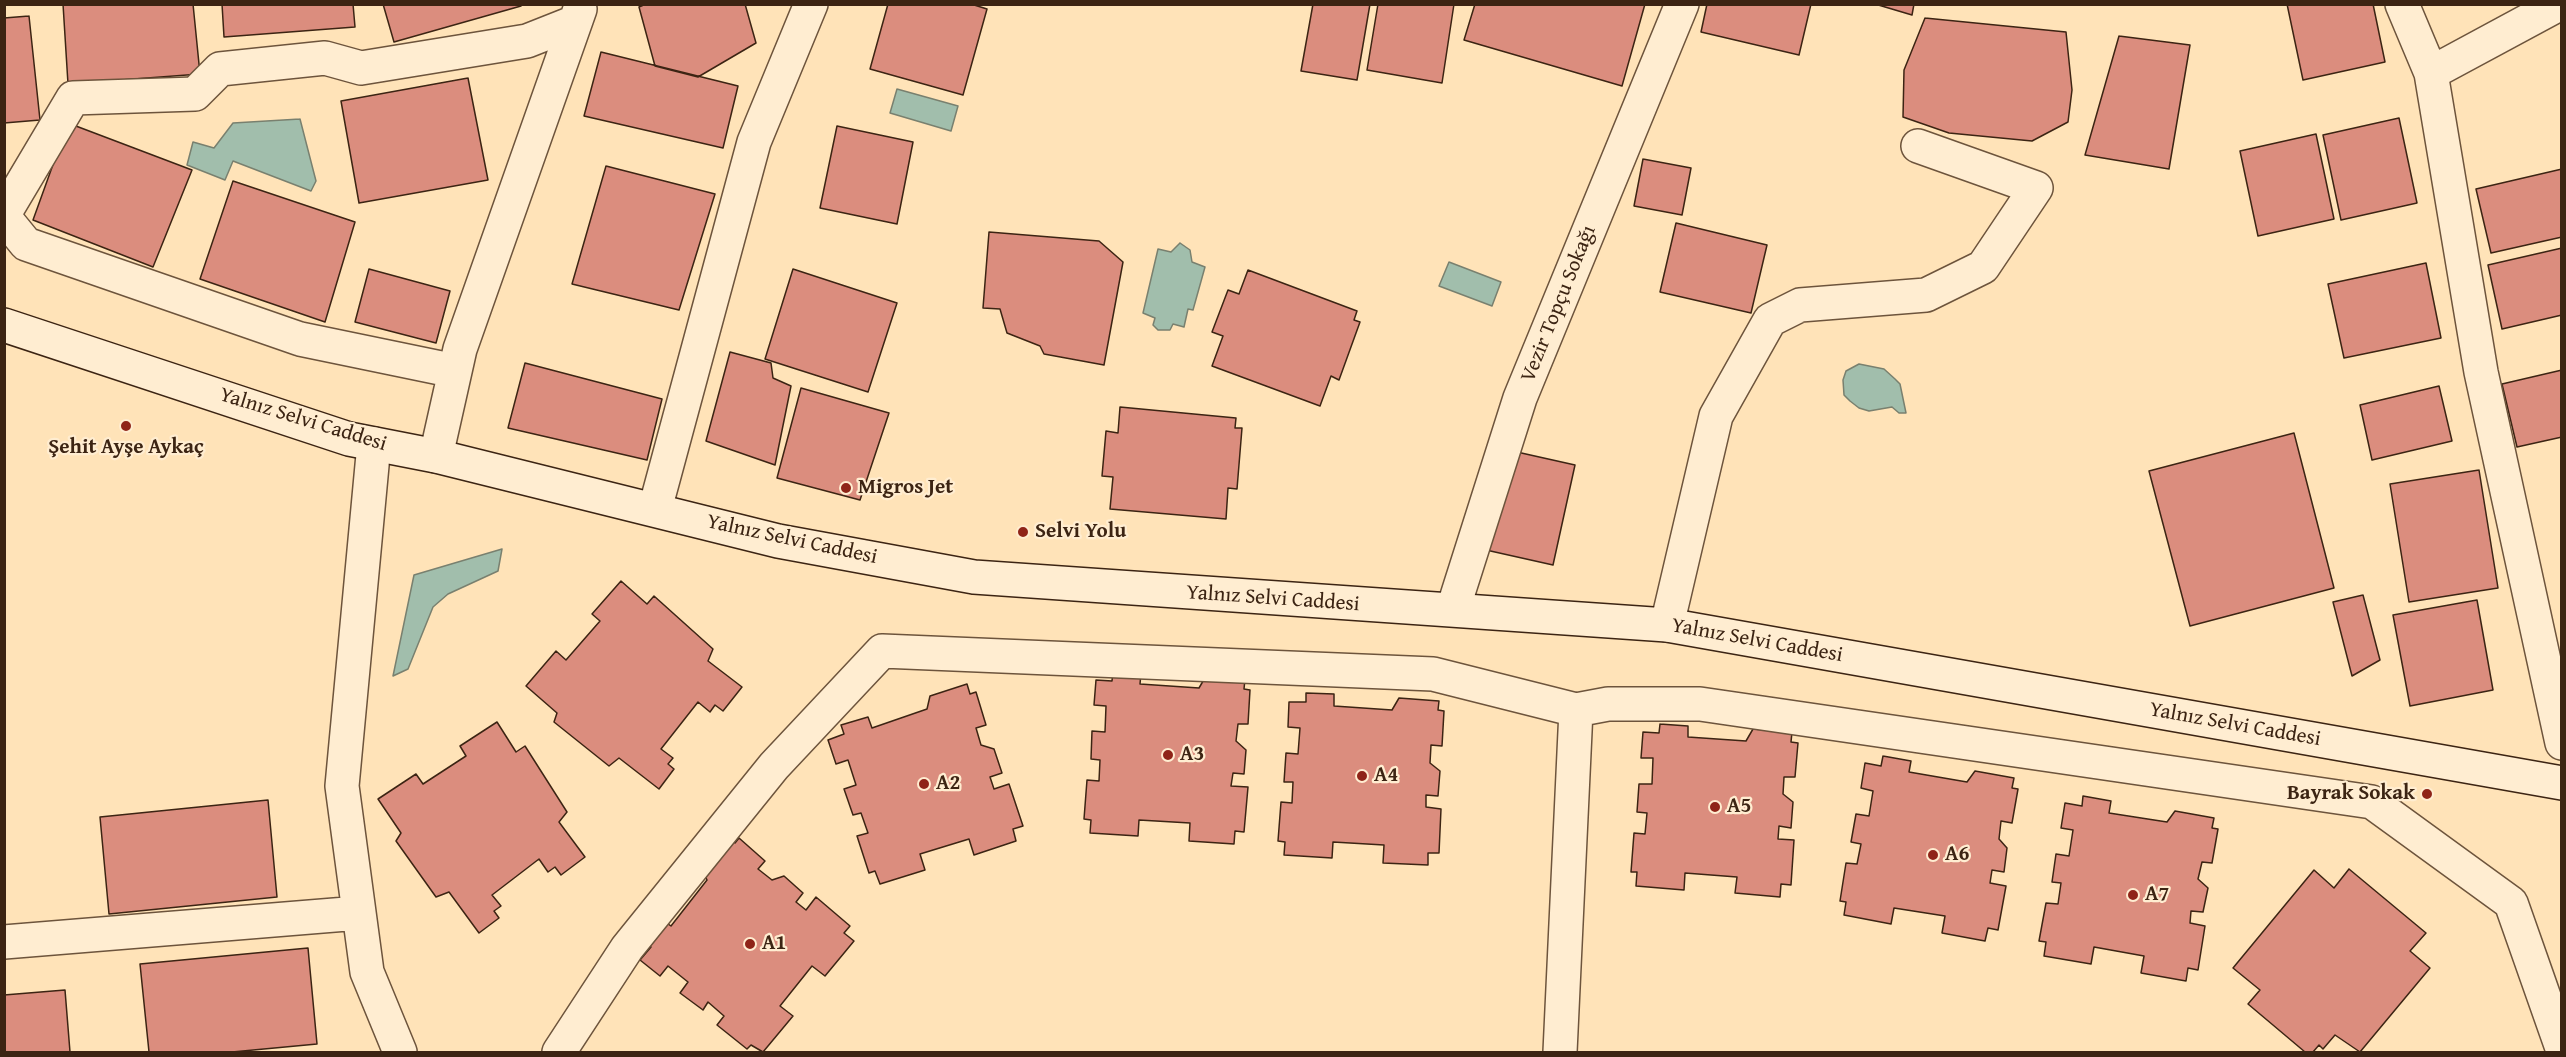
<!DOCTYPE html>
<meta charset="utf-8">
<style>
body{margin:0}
#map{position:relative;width:2566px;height:1057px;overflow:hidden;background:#ffe3b8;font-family:"Gentium Book Plus",serif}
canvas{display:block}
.frame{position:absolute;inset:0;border:6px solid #3c2413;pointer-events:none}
</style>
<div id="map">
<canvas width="2566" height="1057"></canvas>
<div class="frame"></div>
</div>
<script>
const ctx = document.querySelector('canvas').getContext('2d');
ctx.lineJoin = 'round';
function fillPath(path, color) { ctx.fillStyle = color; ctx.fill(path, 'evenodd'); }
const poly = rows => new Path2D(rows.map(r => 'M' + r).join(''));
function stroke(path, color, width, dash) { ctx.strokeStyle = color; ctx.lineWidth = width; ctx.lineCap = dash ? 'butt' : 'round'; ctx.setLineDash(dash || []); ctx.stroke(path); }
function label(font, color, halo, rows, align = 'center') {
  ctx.font = font + ' "Gentium Book Plus",serif'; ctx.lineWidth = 4.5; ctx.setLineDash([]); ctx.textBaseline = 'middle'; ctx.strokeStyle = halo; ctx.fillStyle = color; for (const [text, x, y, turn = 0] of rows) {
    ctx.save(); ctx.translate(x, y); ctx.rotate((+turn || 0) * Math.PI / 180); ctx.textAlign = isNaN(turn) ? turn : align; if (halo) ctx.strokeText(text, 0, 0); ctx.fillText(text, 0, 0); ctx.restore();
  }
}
const water = poly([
 [897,89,958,106,951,131,890,113,897,89],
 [300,119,316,181,311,191,233,161,225,180,187,165,193,142,214,148,233,123,300,119],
 [1180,243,1190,250,1192,262,1205,267,1193,310,1188,309,1184,327,1173,324,1170,330,1158,330,1153,325,1155,318,1143,313,1158,249,1171,252,1180,243],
 [1449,262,1501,282,1492,306,1439,286,1449,262],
 [1859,364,1884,369,1895,379,1900,384,1906,413,1899,413,1892,407,1869,411,1859,408,1850,401,1844,395,1843,380,1846,371,1859,364],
 [502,549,498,571,448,594,433,607,408,669,393,676,414,575,502,549]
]);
const building = poly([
 [63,4,193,4,200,74,68,84,63,4],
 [222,4,353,4,355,27,224,37,222,4],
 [383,4,520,4,521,6,394,42,383,4],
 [646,4,745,4,756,43,698,77,655,66,639,7,646,4],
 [888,4,971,4,987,9,963,95,870,69,888,4],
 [1313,4,1370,4,1357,80,1301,71,1313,4],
 [1378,4,1454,4,1442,83,1367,70,1378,4],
 [1475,4,1645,4,1622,86,1464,40,1475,4],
 [1707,4,1811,4,1799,55,1701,32,1707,4],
 [1875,4,1914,4,1912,15,1875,4],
 [2287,4,2373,4,2385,62,2303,80,2287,4],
 [29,16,40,120,4,123,4,18,29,16],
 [1925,18,2066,32,2072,90,2068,122,2032,141,1949,133,1903,117,1904,70,1925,18],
 [2119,36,2190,45,2169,169,2085,155,2119,36],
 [601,52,738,86,723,148,584,116,601,52],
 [468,78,488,180,359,203,341,101,468,78],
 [2399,118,2417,203,2341,220,2323,135,2399,118],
 [68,123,192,170,153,267,33,220,68,123],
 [837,126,913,142,897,224,820,208,837,126],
 [2316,134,2334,219,2258,236,2240,151,2316,134],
 [1643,159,1691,168,1682,215,1634,206,1643,159],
 [606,166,715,194,679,310,572,284,606,166],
 [2562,169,2562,237,2491,253,2476,189,2562,169],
 [233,181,355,222,325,322,200,279,233,181],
 [1676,223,1767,245,1751,313,1660,292,1676,223],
 [989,232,1099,241,1123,262,1104,365,1044,354,1040,346,1007,333,1000,309,983,308,989,232],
 [2562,248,2562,315,2502,329,2488,265,2562,248],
 [2426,263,2441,338,2344,358,2328,284,2426,263],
 [369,269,450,291,436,343,355,322,369,269],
 [793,269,897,303,868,392,765,359,793,269],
 [1248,270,1357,311,1354,320,1360,322,1339,380,1331,376,1320,406,1212,366,1223,336,1212,332,1228,290,1239,294,1248,270],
 [730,352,771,363,773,378,791,386,775,465,706,441,730,352],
 [525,363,662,399,647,460,508,428,525,363],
 [2562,370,2562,437,2517,447,2502,384,2562,370],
 [2439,386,2452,441,2372,460,2360,405,2439,386],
 [801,388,889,413,860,500,777,478,801,388],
 [1120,407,1236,418,1235,428,1242,428,1237,489,1228,488,1226,519,1110,509,1113,477,1102,476,1106,431,1118,433,1120,407],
 [2294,433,2334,588,2190,626,2149,471,2294,433],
 [1508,450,1575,465,1553,565,1486,550,1508,450],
 [2479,470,2498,588,2409,602,2390,484,2479,470],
 [621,581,647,604,654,596,713,649,708,661,742,687,723,711,715,705,710,712,698,702,661,749,673,758,668,764,674,769,659,789,619,758,609,766,554,722,557,713,526,686,556,651,566,660,600,621,592,614,621,581],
 [2363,595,2380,660,2352,676,2333,602,2363,595],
 [2477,600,2493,690,2410,706,2393,615,2477,600],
 [1113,671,1141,673,1140,684,1199,688,1206,676,1245,679,1244,689,1250,690,1248,724,1238,724,1236,741,1246,750,1244,774,1233,773,1231,786,1248,787,1244,832,1235,831,1234,844,1189,841,1190,823,1139,820,1138,836,1090,833,1091,820,1084,819,1087,780,1099,781,1100,760,1091,759,1092,731,1105,732,1106,706,1094,705,1096,680,1112,681,1113,671],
 [967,684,970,694,976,692,986,725,976,728,981,745,994,749,1002,773,990,777,994,789,1009,784,1023,826,1013,829,1016,841,974,855,969,839,920,854,925,870,880,884,875,871,869,873,857,836,868,833,861,813,853,815,844,789,856,785,848,760,836,764,828,740,844,734,841,725,868,717,872,728,927,709,930,696,967,684],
 [1306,693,1334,694,1334,706,1392,710,1399,698,1439,701,1438,710,1444,711,1442,746,1431,745,1430,763,1440,771,1438,796,1426,795,1426,807,1441,809,1439,853,1428,853,1428,865,1383,863,1384,845,1333,842,1332,858,1284,855,1285,842,1278,841,1281,802,1292,803,1293,782,1284,782,1286,753,1298,754,1300,728,1288,727,1289,702,1306,702,1306,693],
 [497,722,516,752,525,746,567,812,559,822,585,857,561,875,555,867,548,872,539,859,492,895,501,906,494,911,499,918,479,933,449,892,436,897,396,841,401,833,378,799,416,774,423,784,466,756,460,746,497,722],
 [1660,724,1688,726,1688,737,1746,741,1753,729,1792,732,1791,742,1798,743,1795,777,1784,777,1783,794,1793,802,1791,828,1779,826,1778,839,1794,840,1791,885,1781,884,1780,897,1735,893,1737,877,1685,873,1684,890,1636,886,1637,872,1631,872,1634,833,1645,834,1647,813,1637,812,1639,784,1652,784,1653,758,1641,758,1643,732,1659,733,1660,724],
 [1883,756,1911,761,1909,772,1967,782,1975,771,2014,778,2012,788,2018,789,2012,823,2001,821,1999,839,2007,848,2004,872,1992,870,1990,883,2006,886,1998,930,1988,928,1985,941,1942,933,1945,916,1894,908,1891,924,1844,915,1846,902,1840,901,1846,863,1857,864,1861,844,1851,842,1856,814,1869,816,1873,791,1861,788,1865,763,1881,766,1883,756],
 [2083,796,2111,801,2109,813,2167,822,2175,811,2214,818,2212,828,2218,829,2212,863,2202,862,2198,879,2208,888,2203,912,2191,911,2190,923,2205,926,2198,970,2188,968,2186,981,2141,973,2144,956,2094,947,2091,964,2044,956,2046,942,2039,941,2046,903,2058,904,2061,883,2052,882,2056,854,2069,856,2073,830,2061,828,2065,803,2082,806,2083,796],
 [268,800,277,897,109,914,100,817,268,800],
 [727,837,735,843,739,838,765,861,758,869,772,880,784,876,803,893,796,902,806,910,816,897,850,926,844,933,854,941,825,976,812,966,780,1006,793,1016,763,1052,751,1045,747,1049,717,1025,724,1016,708,1002,703,1010,680,993,688,982,668,966,660,976,640,960,651,947,644,940,661,919,671,926,707,880,701,867,727,837],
 [2349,869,2426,933,2410,951,2430,968,2360,1052,2335,1035,2323,1049,2319,1045,2313,1052,2305,1052,2248,1004,2260,990,2233,968,2314,870,2334,888,2349,869],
 [308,948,317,1044,232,1052,149,1052,140,964,308,948],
 [65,990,70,1052,4,1052,4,995,65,990]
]);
const street = poly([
 [2402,4,2431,73,2481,372,2562,743],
 [2431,73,2559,4],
 [4,214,73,98,195,94,220,69,325,58,361,68,527,41,575,22],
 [4,217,26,244,300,339,455,371],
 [374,444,342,786,367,972,400,1052],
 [436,456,460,349,580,9],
 [655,509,754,142,811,4],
 [1453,609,1520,398,1682,4],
 [1667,625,1716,416,1770,320,1800,305,1926,295,1983,267,2036,188,1918,146],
 [4,942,359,913],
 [559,1052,627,948,774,766,882,651,1433,674,1576,710],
 [1560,1052,1576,710,1608,704,1700,704,2372,802,2511,903,2562,1048]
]);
const secondary = poly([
 [4,325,349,439,436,456,778,541,974,577,1667,625,2562,783]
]);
const markers = [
 [126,426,6,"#8f2418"],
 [846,488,6,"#8f2418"],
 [1023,532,6,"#8f2418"],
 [1168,755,6,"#8f2418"],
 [1362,776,6,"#8f2418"],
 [924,784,6,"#8f2418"],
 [2427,794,6,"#8f2418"],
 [1715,807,6,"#8f2418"],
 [1933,855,6,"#8f2418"],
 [2133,895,6,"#8f2418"],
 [750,944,6,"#8f2418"]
];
const streetNames = [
 ["Vezir Topçu Sokağı",1559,304,-68],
 ["Yalnız Selvi Caddesi",303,420,17],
 ["Yalnız Selvi Caddesi",792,540,12],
 ["Yalnız Selvi Caddesi",1273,599,4],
 ["Yalnız Selvi Caddesi",1757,641,10],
 ["Yalnız Selvi Caddesi",2235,725,10]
];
const poiNames = [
 ["Şehit Ayşe Aykaç",126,448,"center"],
 ["Migros Jet",858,488],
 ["Selvi Yolu",1035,532],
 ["A3",1180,755],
 ["A4",1374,776],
 ["A2",936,784],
 ["Bayrak Sokak",2415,794,"right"],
 ["A5",1727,807],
 ["A6",1945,855],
 ["A7",2145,895],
 ["A1",762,944]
];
fillPath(water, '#a1beac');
stroke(water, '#79806f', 1.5);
fillPath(building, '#db8d7e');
stroke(building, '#3c2413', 1.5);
stroke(street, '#6d543c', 36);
stroke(secondary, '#3c2413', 36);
stroke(street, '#ffedd1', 33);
stroke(secondary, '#ffedd1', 33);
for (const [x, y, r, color] of markers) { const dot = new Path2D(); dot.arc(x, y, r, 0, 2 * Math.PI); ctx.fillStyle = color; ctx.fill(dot); stroke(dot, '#ffedd1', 2); }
label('21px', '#3c2413', '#ffedd1', streetNames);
label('bold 21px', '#3c2413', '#ffedd1', poiNames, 'left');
</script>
